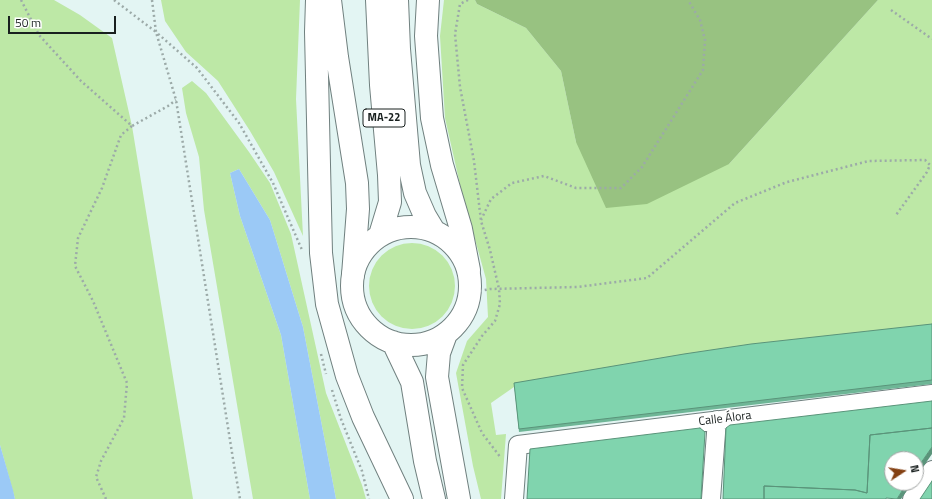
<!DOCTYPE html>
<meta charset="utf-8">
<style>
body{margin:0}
#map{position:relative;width:932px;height:499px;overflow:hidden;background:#e3f5f3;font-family:"Titillium Web",sans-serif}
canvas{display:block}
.north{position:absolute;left:884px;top:451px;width:40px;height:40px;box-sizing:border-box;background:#fff;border:1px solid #a3a6a5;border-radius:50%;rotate:78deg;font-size:11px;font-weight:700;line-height:16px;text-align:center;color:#19201f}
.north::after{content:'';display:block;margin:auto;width:14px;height:18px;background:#844113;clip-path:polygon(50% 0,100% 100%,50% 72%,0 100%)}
.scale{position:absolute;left:8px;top:16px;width:108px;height:18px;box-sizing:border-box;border:2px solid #19201f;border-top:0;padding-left:5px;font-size:12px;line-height:14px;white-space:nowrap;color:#19201f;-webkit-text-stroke:3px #fff;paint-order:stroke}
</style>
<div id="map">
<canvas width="932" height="499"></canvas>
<div class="north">N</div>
<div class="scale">50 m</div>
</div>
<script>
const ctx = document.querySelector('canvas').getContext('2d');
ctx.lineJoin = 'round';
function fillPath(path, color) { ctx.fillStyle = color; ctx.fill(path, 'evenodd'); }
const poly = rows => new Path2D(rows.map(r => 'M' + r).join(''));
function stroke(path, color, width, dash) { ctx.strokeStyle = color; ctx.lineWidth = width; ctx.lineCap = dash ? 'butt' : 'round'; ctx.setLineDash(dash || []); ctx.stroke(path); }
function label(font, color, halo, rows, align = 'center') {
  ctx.font = font + ' "Titillium Web",sans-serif'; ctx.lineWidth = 4; ctx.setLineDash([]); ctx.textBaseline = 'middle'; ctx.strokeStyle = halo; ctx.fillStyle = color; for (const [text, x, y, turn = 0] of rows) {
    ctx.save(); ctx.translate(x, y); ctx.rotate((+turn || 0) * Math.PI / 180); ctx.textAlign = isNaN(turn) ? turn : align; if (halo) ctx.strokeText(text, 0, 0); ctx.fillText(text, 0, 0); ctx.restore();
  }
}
const green = poly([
 [0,0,54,0,80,15,112,38,132,126,193,499,15,499,0,445],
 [161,0,300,0,296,99,303,236,274,172,250,131,218,81,186,52,165,21],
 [444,0,475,0,477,4,526,28,561,71,576,142,729,164,878,0,932,0,932,328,514,387,491,403,496,435,506,434,501,499,481,499,473,466,456,373,467,341,488,317,486,279,461,189,445,118,440,36],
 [192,81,206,93,249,152,270,183,291,234,326,393,362,485,366,499,336,499,303,327,270,220,239,169,230,173,240,216,281,335,310,499,253,499,204,210,199,157,186,113,182,88],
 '369 286a43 43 0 1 1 86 0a43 43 0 1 1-86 0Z'
]);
const forest = poly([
 [475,0,878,0,729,164,647,204,606,208,576,142,561,71,526,28,477,4]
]);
const water = poly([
 [239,169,270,220,303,327,336,499,310,499,281,335,240,216,230,173],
 [0,445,13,490,15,499,0,499]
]);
const path = poly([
 [21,0,39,35,81,81,132,126,168,106,176,100],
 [114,0,156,32,176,100,233,459,240,499],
 [152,0,156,32,197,68,239,123,273,183,302,250],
 [468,0,460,4,455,34,460,87,474,161,481,221,490,250,499,289,500,304,495,321,482,336,463,365,462,388,482,433,501,458],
 [891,10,932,39],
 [481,220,491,199,512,183,544,176,576,188,621,188,642,167,703,70,705,40,700,20,688,0],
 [470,293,490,289,577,287,647,278,735,203,787,182,869,161,925,160,930,165,927,172,896,215],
 [321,354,326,374],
 [332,390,341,419,362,471,369,499],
 [106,499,96,477,101,461,124,418,127,383,93,301,75,266,78,238,102,188,121,135,132,126]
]);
const minor = poly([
 [514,499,518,445,932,394],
 [711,499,717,420],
 [912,499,932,470]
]);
const major = poly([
 [377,0,381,85,389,175,390,202,380,235],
 [397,0,399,49,409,165,415,193,425,216,434,231],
 '352 286a59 59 0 1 1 118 0a59 59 0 1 1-118 0Z',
 [446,334,439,353,437,377,459,499],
 [393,342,412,382,425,461,434,499]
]);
const highway = poly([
 [317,0,316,32,321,253,327,304,347,376,363,417,402,499],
 [330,0,337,57,357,183,358,209,353,275],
 [428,0,426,36,432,118,442,165,461,229,469,270]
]);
const wall = poly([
 [932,324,932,384,519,432,514,383]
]);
const shadedWall = poly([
 [932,447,932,454,916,477,916,470],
 [907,483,912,483,901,499,897,499]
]);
const building = poly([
 [932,324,932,380,519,429,514,383,684,354,751,344,932,324],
 [932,401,932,428,870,435,867,493,855,490,764,486,764,499,723,499,726,428,730,425,932,401],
 [700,428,705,432,701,499,527,499,530,449,700,428],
 [932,428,932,447,916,470,916,459,892,459,892,483,907,483,897,499,886,498,886,499,764,499,764,486,855,490,867,493,870,435,932,428],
 [932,481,932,499,920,499,932,481]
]);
const shields = [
 [384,118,42]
];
const shieldNames = [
 ["MA-22",384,118]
];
const streetNames = [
 ["Calle Álora",725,419,-7]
];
fillPath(green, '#bde8a6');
fillPath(forest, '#98c281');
fillPath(water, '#9bc9f6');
stroke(minor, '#70807f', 20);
stroke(major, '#70807f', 24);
stroke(highway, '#70807f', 24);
stroke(path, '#9caaa8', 2.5, [2, 3]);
stroke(minor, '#fff', 18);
stroke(major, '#fff', 22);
stroke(highway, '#fff', 22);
fillPath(wall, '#6eb696');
fillPath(shadedWall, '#5a947a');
fillPath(building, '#80d4ae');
stroke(building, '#5a947a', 1);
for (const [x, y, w] of shields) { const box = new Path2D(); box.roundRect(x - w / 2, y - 9, w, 18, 3); ctx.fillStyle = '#fff'; ctx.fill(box); stroke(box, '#19201f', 1); }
label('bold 11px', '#19201f', null, shieldNames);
label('12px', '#19201f', '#fff', streetNames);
</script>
